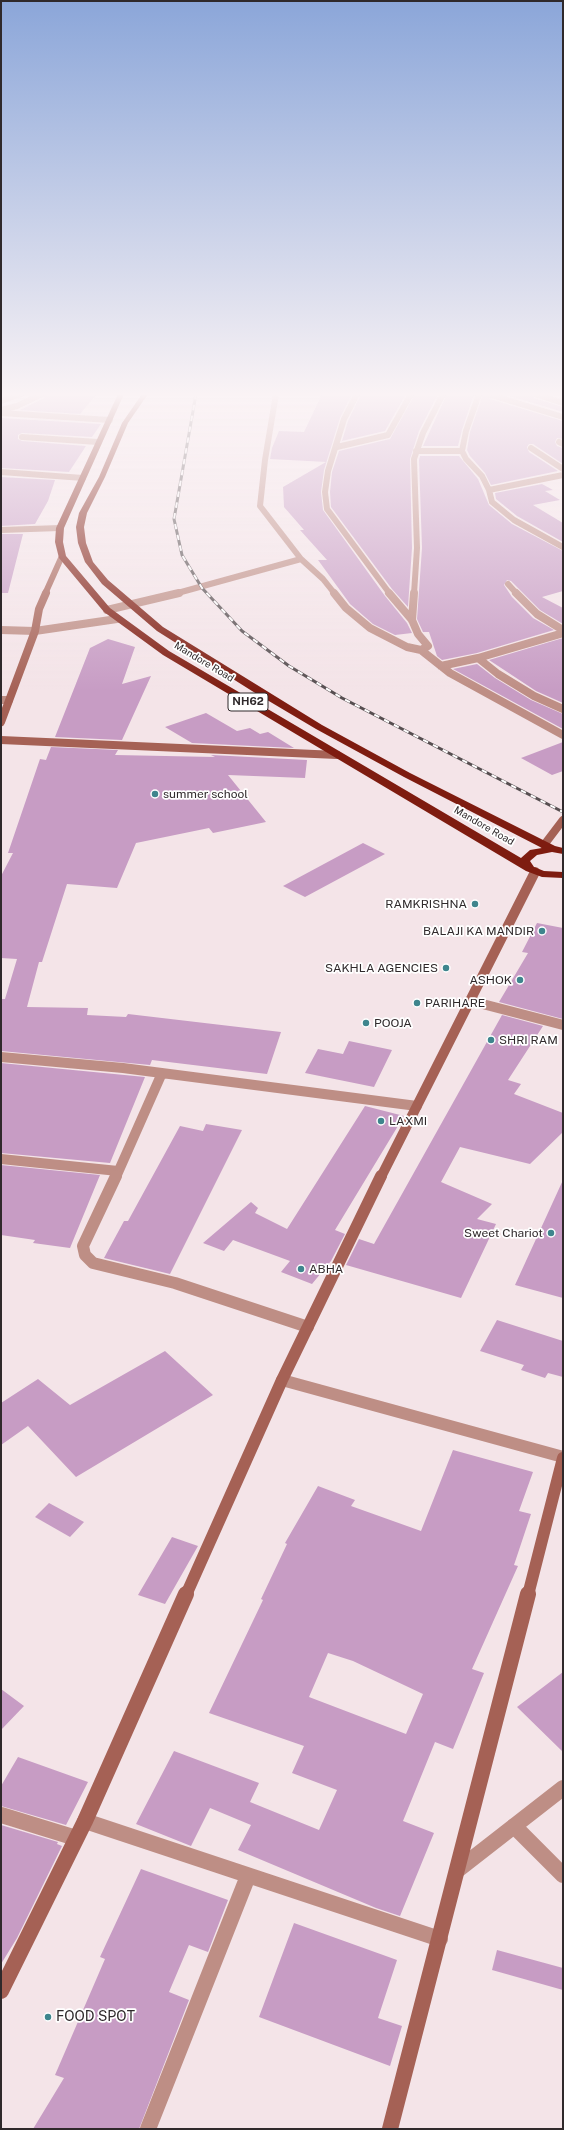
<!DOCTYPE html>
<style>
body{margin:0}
#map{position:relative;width:564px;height:2130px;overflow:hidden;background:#f4e4e8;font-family:"Public Sans",sans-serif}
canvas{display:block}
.frame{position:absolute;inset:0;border:2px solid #2f292b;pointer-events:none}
</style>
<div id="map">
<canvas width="564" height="2130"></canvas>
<div class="frame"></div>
</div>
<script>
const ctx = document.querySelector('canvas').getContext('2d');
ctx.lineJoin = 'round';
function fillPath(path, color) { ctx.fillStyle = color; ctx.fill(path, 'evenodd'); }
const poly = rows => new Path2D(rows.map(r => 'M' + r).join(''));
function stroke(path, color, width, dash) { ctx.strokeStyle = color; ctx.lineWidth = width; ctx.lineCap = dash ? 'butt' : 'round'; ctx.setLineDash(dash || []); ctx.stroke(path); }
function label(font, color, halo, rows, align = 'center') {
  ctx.font = font + ' "Public Sans",sans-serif'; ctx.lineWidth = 3.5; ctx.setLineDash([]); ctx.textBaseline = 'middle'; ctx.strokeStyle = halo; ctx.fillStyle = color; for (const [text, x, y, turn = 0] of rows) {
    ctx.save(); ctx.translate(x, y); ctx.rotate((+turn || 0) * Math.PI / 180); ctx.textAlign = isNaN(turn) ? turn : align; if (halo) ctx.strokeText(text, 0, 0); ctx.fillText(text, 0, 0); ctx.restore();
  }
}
const building = poly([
 [46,394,97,394,80,414,20,410,44,398],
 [322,394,352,394,340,418,324,470,321,492,323,510,385,596,407,623,412,633,395,635,373,624,350,604,318,560,327,560,300,530,304,530,284,507,283,487,326,462,270,459,272,448,279,431,304,432],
 [361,394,406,394,385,431,342,441,348,421],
 [415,394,438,394,419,431,410,459,412,548,408,607,392,589,331,507,330,492,332,472,339,451,390,439],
 [447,394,474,394,462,430,458,446,423,446],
 [483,394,487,394,490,399,563,421,563,439,557,438,555,442,557,446,563,448,563,464,533,444,529,444,527,447,529,452,558,471,491,485,485,473,470,456,467,450,470,432],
 [503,394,531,394,534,398,563,407,563,412],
 [1,418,101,424,92,437,22,433,18,435,18,439,22,441,86,446,69,472,1,468],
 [420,456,459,456,478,479,489,505,512,524,563,551,563,591,542,597,563,608,563,624,540,610,511,581,507,580,504,585,512,597,533,618,554,630,477,653,442,660,437,656,429,632,423,632,417,619,422,548,419,460],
 [1,477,55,480,48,501,35,524,1,526],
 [542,484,553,490,545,491,560,500,533,505,563,523,563,542,517,516,496,499,495,493],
 [1,534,23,534,8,593,1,593],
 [563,638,563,703,536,691,489,660],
 [108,639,135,647,122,684,151,676,122,740,55,737,90,648],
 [477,664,495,678,531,700,563,714,563,729,453,669],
 [206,713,237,731,250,728,260,734,268,732,294,748,192,743,165,727],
 [563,742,563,771,552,775,521,758],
 [51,747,118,750,115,755,215,757,211,755,307,760,305,778,228,775,266,822,213,833,209,828,136,843,117,888,67,884,42,962,39,962,27,1007,88,1008,87,1015,126,1017,128,1014,281,1032,267,1074,152,1060,150,1065,1,1051,1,999,5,999,17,959,1,958,1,876,13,853,8,853,40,759,46,760],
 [363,843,385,854,305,897,283,886],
 [537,923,563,928,563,1019,499,1002,528,953,522,952],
 [502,1015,543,1026,508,1080,521,1084,514,1094,563,1113,563,1132,530,1164,460,1147,441,1182,492,1204,477,1219,496,1224,461,1298,346,1265,359,1239,374,1244],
 [349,1041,392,1050,374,1087,305,1073,318,1049,343,1054],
 [1,1063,145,1077,110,1163,1,1153],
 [365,1106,404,1116,335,1230,345,1234,331,1261,312,1284,281,1272,290,1261,233,1240,224,1251,203,1243,251,1202,258,1208,255,1213,287,1229],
 [206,1124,242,1130,170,1274,104,1258,124,1221,128,1221,180,1126,203,1131],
 [1,1165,100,1175,70,1248,33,1243,35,1240,1,1235],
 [563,1180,563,1298,515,1285],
 [497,1320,563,1341,563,1377,548,1373,545,1378,521,1370,524,1365,480,1351],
 [165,1351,213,1395,76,1477,28,1426,1,1445,1,1403,38,1379,70,1405],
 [453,1450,533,1472,519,1511,531,1514,514,1565,518,1566,472,1669,484,1673,453,1749,435,1742,403,1821,434,1833,400,1916,376,1908,238,1850,251,1825,210,1808,191,1846,136,1824,174,1751,259,1783,250,1802,319,1830,337,1790,292,1773,304,1746,209,1713,263,1600,261,1599,287,1544,285,1543,318,1486,355,1500,351,1506,421,1531],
 [328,1653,353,1661,423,1694,406,1734,309,1697],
 [49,1503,84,1522,70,1537,35,1517],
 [172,1537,198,1546,165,1604,138,1595],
 [563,1672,563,1752,517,1707],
 [1,1689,24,1706,1,1730],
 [18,1757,88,1782,66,1825,1,1806,1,1786],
 [1,1825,58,1842,57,1844,62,1846,17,1938,1,1964],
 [141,1869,228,1900,208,1952,189,1945,169,1992,189,2000,139,2129,33,2129,64,2078,55,2075,105,1959,100,1957],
 [294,1923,397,1960,378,2018,402,2026,390,2066,259,2017],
 [497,1950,563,1968,563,1990,492,1970]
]);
const lane = poly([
 [1,700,9,700]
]);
const streetFar4 = poly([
 [357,394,344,419,328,471,325,492,327,509,390,594],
 [479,394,466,431,462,451,466,459,482,476,489,490,492,502,514,520,563,547],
 [535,394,563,403],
 [491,395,563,417],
 [1,401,21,394],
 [1,410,17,406,42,394],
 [1,413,110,420],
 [22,437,98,442],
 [559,442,563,444],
 [337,447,388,435,411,394],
 [531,448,563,469],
 [416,451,462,451],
 [1,472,83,478],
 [489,490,563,475],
 [1,530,60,528],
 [301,559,323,579,335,594],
 [508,584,517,594],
 [174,594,301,559,260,506,265,460,276,394],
 [414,594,417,548,414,459,423,433,443,394]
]);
const streetFar3 = poly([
 [334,593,346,608,370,628,407,647,421,650,428,646,418,634,412,620,389,593],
 [516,593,537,614,563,630],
 [107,610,179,593],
 [412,620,414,593],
 [1,630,35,631,117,619],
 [421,650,450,673,563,735],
 [478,658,563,633],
 [441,666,478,658,498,674,534,696,563,709]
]);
const streetFar2 = poly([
 [471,1001,563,1025],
 [1,1057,123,1068,417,1106],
 [1,1159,118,1171],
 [116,1177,162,1073]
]);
const streetFar1 = poly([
 [116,1176,83,1246,85,1255,93,1263,175,1283,308,1327],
 [282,1380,563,1457]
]);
const street = poly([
 [1,1815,76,1838],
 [85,1821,440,1939],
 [514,1826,563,1875],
 [459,1869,563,1788],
 [148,2129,248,1876]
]);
const secondaryFar4 = poly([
 [45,594,62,556]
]);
const secondaryFar3 = poly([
 [1,722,35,631,39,609,46,593],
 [1,740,337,755],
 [544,845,563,820]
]);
const secondaryFar2 = poly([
 [381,1177,535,872]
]);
const secondaryFar1 = poly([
 [186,1595,282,1380,381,1176],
 [528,1595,563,1458]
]);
const secondary = poly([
 [1,1991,85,1821,186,1594],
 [390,2129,528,1594]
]);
const highway = poly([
 [118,394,124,394,64,528,63,542,66,556,110,608,169,651,521,858,530,850,542,848,404,777,316,729,252,691,157,631,102,584,85,562,78,543,76,527,79,513,99,477,122,423,142,394,148,394,128,423,105,477,87,513,84,527,86,543,93,562,108,580,163,627,322,725,410,773,555,846,563,848,563,854,552,852,537,855,530,861,534,867,544,871,563,872,563,878,542,877,526,871,163,655,104,612,59,558,55,542,56,528,118,394]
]);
const rail = poly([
 [196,394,174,519,182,555,202,588,242,631,289,666,342,698,563,812]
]);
const markers = [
 [155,794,4,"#3e858d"],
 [475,904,4,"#3e858d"],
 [542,931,4,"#3e858d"],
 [446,968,4,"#3e858d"],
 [520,980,4,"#3e858d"],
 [417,1003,4,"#3e858d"],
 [366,1023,4,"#3e858d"],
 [491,1040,4,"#3e858d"],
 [381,1121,4,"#3e858d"],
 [551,1233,4,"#3e858d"],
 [301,1269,4,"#3e858d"],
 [48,2017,4,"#3e858d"]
];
const farStreetnames = [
 ["Mandore Road",204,662,31],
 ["Mandore Road",484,826,30]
];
const shields = [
 [248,702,40]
];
const shieldNames = [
 ["NH62",248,702]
];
const poiNames = [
 ["summer school",163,794],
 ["RAMKRISHNA",467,904,"right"],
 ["BALAJI KA MANDIR",534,931,"right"],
 ["SAKHLA AGENCIES",438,968,"right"],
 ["ASHOK",512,980,"right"],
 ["PARIHARE",425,1003],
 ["POOJA",374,1023],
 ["SHRI RAM",499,1040],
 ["LAXMI",389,1121],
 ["Sweet Chariot",543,1233,"right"],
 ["ABHA",309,1269]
];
const nearPoinames = [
 ["FOOD SPOT",56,2017]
];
fillPath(building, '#c79cc4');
stroke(lane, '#be8e85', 8);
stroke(streetFar4, '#be8e85', 6);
stroke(streetFar3, '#be8e85', 8);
stroke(streetFar2, '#be8e85', 10);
stroke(streetFar1, '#be8e85', 12);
stroke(street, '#be8e85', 16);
stroke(secondaryFar4, '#a56155', 6);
stroke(secondaryFar3, '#a56155', 8);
stroke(secondaryFar2, '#a56155', 10);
stroke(secondaryFar1, '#a56155', 12);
stroke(secondary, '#a56155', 16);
fillPath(highway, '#7e1c10');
stroke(rail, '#564e50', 3);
stroke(rail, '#fff', 2, [5.5]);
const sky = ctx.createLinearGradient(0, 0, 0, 692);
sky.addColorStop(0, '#8ba6d9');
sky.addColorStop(0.57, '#faf3f5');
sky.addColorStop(1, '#faf3f500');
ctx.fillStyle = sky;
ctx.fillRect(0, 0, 564, 692);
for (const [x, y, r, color] of markers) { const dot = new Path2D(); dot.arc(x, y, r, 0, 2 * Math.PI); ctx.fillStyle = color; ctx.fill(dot); stroke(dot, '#fff', 1.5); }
label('10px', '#2f292b', '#fff', farStreetnames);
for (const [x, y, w] of shields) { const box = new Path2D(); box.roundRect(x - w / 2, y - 9, w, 18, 3); ctx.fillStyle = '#fff'; ctx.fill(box); stroke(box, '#2f292b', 1); }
label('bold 11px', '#2f292b', null, shieldNames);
label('12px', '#2f292b', '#fff', poiNames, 'left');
label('14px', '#2f292b', '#fff', nearPoinames, 'left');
</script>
